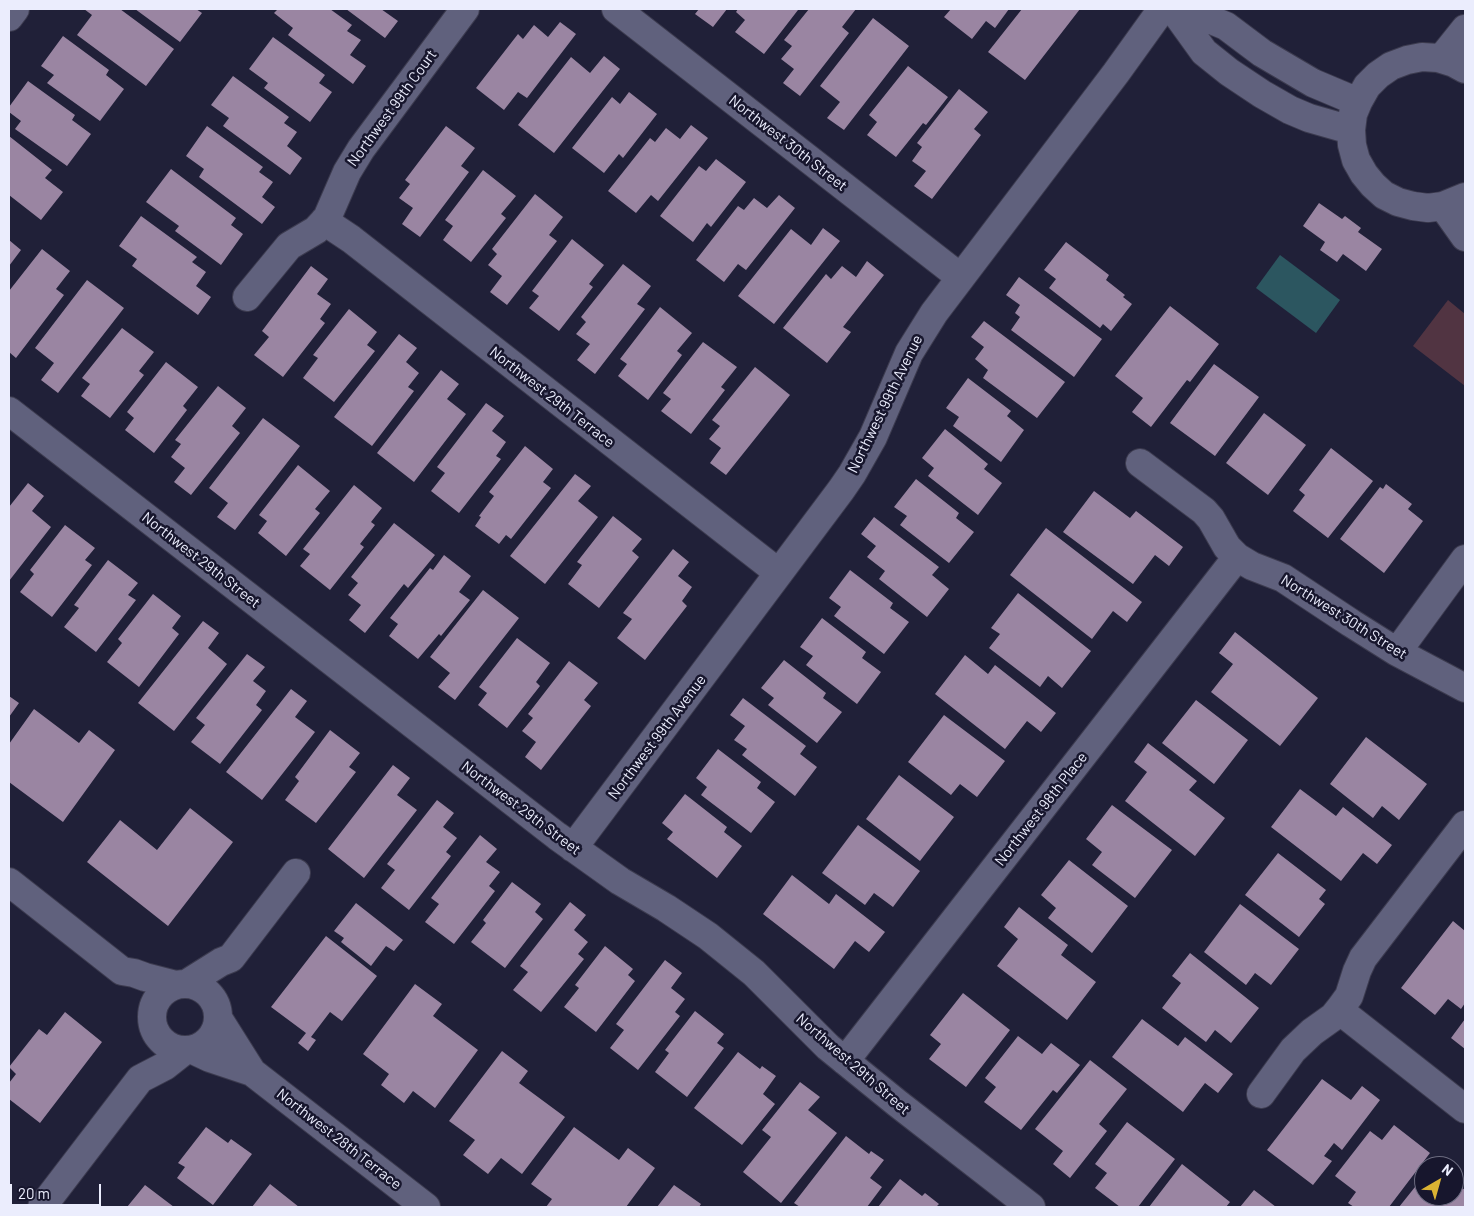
<!DOCTYPE html>
<style>
body{margin:0}
#map{position:relative;width:1474px;height:1216px;overflow:hidden;background:#202038;font-family:Barlow,sans-serif}
canvas{display:block}
.frame{position:absolute;inset:0;border:10px solid #ebedfd;pointer-events:none}
.north{position:absolute;left:1414px;top:1156px;width:50px;height:50px;box-sizing:border-box;background:#17162d;border:1px solid #6c6c80;border-radius:50%;rotate:38deg;font-size:14px;font-weight:700;line-height:20px;text-align:center;color:#ebedfd}
.north::after{content:'';display:block;margin:auto;width:18px;height:22px;background:#dbb333;clip-path:polygon(50% 0,100% 100%,50% 72%,0 100%)}
.scale{position:absolute;left:10px;top:1184px;width:91px;height:22px;box-sizing:border-box;border:2px solid #ebedfd;border-top:0;padding-left:6px;font-size:15px;line-height:18px;white-space:nowrap;color:#ebedfd;-webkit-text-stroke:4px #17162d;paint-order:stroke}
</style>
<div id="map">
<canvas width="1474" height="1216"></canvas>
<div class="frame"></div>
<div class="north">N</div>
<div class="scale">20 m</div>
</div>
<script>
const ctx = document.querySelector('canvas').getContext('2d');
ctx.lineJoin = 'round';
function fillPath(path, color) { ctx.fillStyle = color; ctx.fill(path, 'evenodd'); }
const poly = rows => new Path2D(rows.map(r => 'M' + r).join(''));
function stroke(path, color, width, dash) { ctx.strokeStyle = color; ctx.lineWidth = width; ctx.lineCap = dash ? 'butt' : 'round'; ctx.setLineDash(dash || []); ctx.stroke(path); }
function label(font, color, halo, rows, align = 'center') {
  ctx.font = font + ' Barlow,sans-serif'; ctx.lineWidth = 5; ctx.setLineDash([]); ctx.textBaseline = 'middle'; ctx.strokeStyle = halo; ctx.fillStyle = color; for (const [text, x, y, turn = 0] of rows) {
    ctx.save(); ctx.translate(x, y); ctx.rotate((+turn || 0) * Math.PI / 180); ctx.textAlign = isNaN(turn) ? turn : align; if (halo) ctx.strokeText(text, 0, 0); ctx.fillText(text, 0, 0); ctx.restore();
  }
}
const green = poly([
 [1448,300,1465,314,1465,386,1413,346]
]);
const water = poly([
 [1280,255,1340,300,1316,333,1256,288]
]);
const building = poly([
 [84,9,120,9,174,49,146,86,77,35,92,15],
 [135,9,196,9,202,13,180,42],
 [278,9,330,9,352,25,347,31,361,40,350,55,366,66,353,84,288,35,293,28,274,13],
 [346,9,381,9,398,21,385,38],
 [699,9,727,9,713,27,695,14],
 [738,9,797,9,798,10,764,54,735,32,745,20,736,12],
 [809,9,856,9,842,27,849,33,800,96,783,83,794,69,781,59,792,46,784,40],
 [951,9,1009,9,995,28,986,21,972,39,944,17],
 [1022,9,1080,9,1025,80,988,52],
 [873,18,909,46,844,130,827,118,840,102,820,86],
 [560,22,576,34,527,98,518,92,504,110,476,88,518,34,523,39,534,25,548,37],
 [63,36,109,70,106,75,124,89,100,121,47,83,54,75,41,66],
 [273,37,325,75,319,83,332,92,310,122,264,88,268,83,249,69],
 [604,56,620,69,554,153,518,125,571,57,590,73],
 [908,66,948,97,926,125,923,123,896,157,867,135,877,122,869,115],
 [233,76,289,117,284,123,297,132,287,146,302,158,290,175,223,126,229,118,211,105],
 [28,81,75,115,72,120,91,134,67,166,15,129,21,121,9,112,9,107],
 [959,89,988,112,974,129,981,135,932,199,914,186,926,171,912,161,922,147,917,143],
 [629,92,657,114,623,158,619,154,604,173,572,148,612,97,620,104],
 [691,125,708,138,658,201,651,195,636,213,608,191,650,138,655,142,666,128,680,139],
 [207,126,263,167,259,172,273,182,262,197,275,207,262,224,199,177,204,169,186,156],
 [446,126,475,148,461,166,469,172,420,237,402,224,413,208,399,198,410,184,405,180],
 [9,136,52,170,45,178,63,192,41,220,9,195],
 [716,159,746,182,711,227,707,223,693,242,660,216,699,166,706,171],
 [171,169,236,218,231,225,243,234,221,265,175,231,179,226,146,202],
 [483,170,516,196,501,214,506,218,471,262,443,240,453,226,445,220],
 [535,194,563,217,549,235,557,241,507,305,490,292,502,276,488,265,497,254,492,249],
 [779,195,795,208,746,270,738,264,724,282,696,260,738,206,744,210,754,198,767,208],
 [1319,203,1342,219,1345,216,1361,228,1358,232,1382,249,1366,271,1343,254,1337,262,1320,250,1325,242,1303,226],
 [141,216,197,257,192,262,206,272,196,286,211,297,198,315,132,266,137,259,119,246],
 [823,228,840,241,774,324,738,296,791,229,811,245],
 [572,239,604,265,589,284,593,287,559,331,529,308,539,296,532,291],
 [9,240,21,250,9,266],
 [1066,242,1109,275,1106,280,1125,295,1123,297,1132,304,1111,331,1103,324,1100,328,1049,288,1056,279,1044,270],
 [42,249,70,271,56,289,64,295,16,358,9,352,9,291],
 [867,261,884,275,843,327,851,332,827,363,783,328,826,274,831,279,842,266,856,277],
 [623,264,651,286,637,304,645,309,595,374,577,360,590,344,576,334,586,322,581,317],
 [311,266,328,279,317,294,331,304,320,319,325,323,283,377,254,355,269,337,262,331],
 [1019,277,1102,339,1074,377,1011,330,1020,317,1015,313,1020,305,1006,295],
 [87,280,124,308,58,393,41,380,54,363,35,348],
 [1170,306,1219,344,1190,382,1187,380,1151,427,1132,412,1143,398,1115,376],
 [660,307,692,333,677,351,682,355,648,400,618,376,627,364,620,359],
 [349,309,377,332,367,345,375,351,334,402,303,378,318,358,313,355],
 [984,321,1065,382,1037,418,983,378,988,370,975,359,984,347,971,337],
 [122,328,154,352,139,371,144,375,110,418,81,396,90,384,82,378],
 [399,334,417,348,406,362,419,373,408,387,414,391,372,446,334,417],
 [703,342,737,367,721,387,725,390,691,434,661,411,671,399,663,393],
 [166,362,198,387,183,406,187,410,154,453,125,430,134,418,127,412],
 [1214,364,1259,397,1215,456,1170,423],
 [755,367,790,395,726,475,710,463,721,448,709,439,720,426,712,420],
 [441,370,459,384,447,399,466,414,414,482,377,453],
 [968,378,1011,411,1007,416,1024,430,1001,462,953,426,959,417,946,408],
 [218,386,246,408,232,426,240,433,191,495,174,482,185,468,171,457,181,444,175,440],
 [486,403,504,416,492,431,506,442,496,456,501,459,459,513,431,491,445,473,437,467],
 [1264,413,1306,445,1268,495,1226,463],
 [263,418,300,446,235,530,217,517,228,503,209,488],
 [945,429,988,464,984,469,1002,483,978,515,928,476,934,468,922,458],
 [525,446,553,469,543,482,551,488,511,539,506,535,499,544,475,526,481,517,479,516,494,496,489,492],
 [1331,448,1373,481,1328,538,1293,511,1305,495,1299,490],
 [298,465,330,491,315,509,320,513,286,556,258,533,267,521,259,515],
 [575,474,591,486,578,501,598,517,545,584,510,556],
 [916,479,959,513,956,518,974,532,949,563,900,525,907,516,894,507],
 [28,483,44,496,32,511,51,527,9,581,9,507],
 [1386,484,1412,504,1408,509,1423,521,1384,573,1340,539,1380,487,1383,489],
 [354,485,382,508,371,522,375,525,360,544,364,547,330,590,300,566,310,554,303,549],
 [1094,491,1130,518,1136,511,1183,547,1169,566,1155,555,1133,584,1063,532],
 [613,516,642,539,632,551,639,557,599,608,568,584,582,565,577,562],
 [874,517,939,567,932,575,949,589,927,617,879,579,885,571,867,557,876,546,861,534],
 [394,523,435,555,408,588,404,584,365,633,349,620,361,605,348,595,358,583,351,577],
 [65,525,95,548,85,560,92,565,52,617,20,592,34,574,30,570],
 [1046,528,1142,602,1127,622,1113,611,1092,639,1010,575],
 [673,549,689,562,678,576,692,587,682,601,687,606,645,660,617,638,632,619,623,613],
 [444,555,471,576,459,592,470,600,441,636,439,634,418,659,389,636,398,624,390,618,430,568,433,570],
 [108,560,138,583,128,595,136,600,96,652,64,627,79,608,74,605],
 [850,570,893,603,890,608,909,622,884,654,834,616,841,607,829,598],
 [483,590,519,618,455,700,438,687,450,673,430,657],
 [1018,593,1091,651,1062,688,1048,676,1040,687,989,648,1000,634,991,628],
 [153,594,181,616,172,628,179,634,139,687,107,662,122,643,118,639],
 [822,618,866,652,862,658,881,672,857,704,806,665,813,656,800,647],
 [203,621,219,633,208,648,227,664,174,731,138,703],
 [1235,632,1318,698,1280,746,1211,692,1233,664,1219,653],
 [517,638,550,663,536,682,540,686,507,728,478,705,487,693,479,687],
 [247,654,265,667,253,681,266,691,256,705,262,710,220,764,191,742,205,725,196,718],
 [965,655,988,674,995,665,1056,713,1041,732,1027,721,1005,749,935,694],
 [784,660,826,693,823,698,842,712,817,743,768,705,774,698,761,688],
 [569,661,598,683,584,700,591,706,541,770,525,757,536,742,522,731,533,718,528,714],
 [291,689,307,701,295,717,315,732,262,800,226,772],
 [9,696,19,703,9,717],
 [743,698,806,746,800,754,817,767,795,796,742,755,747,749,734,740,745,726,730,715],
 [1196,700,1248,740,1214,784,1162,743],
 [34,709,79,743,89,730,115,750,63,822,9,782,9,744],
 [944,715,1005,761,977,797,960,784,951,795,908,762],
 [330,730,360,753,349,767,356,772,316,823,285,800,299,781,295,777],
 [1366,737,1427,784,1399,820,1382,806,1373,818,1330,784],
 [1148,743,1197,781,1189,790,1225,818,1195,856,1125,801,1147,772,1134,762],
 [718,749,761,782,757,788,775,802,751,833,701,795,707,787,696,778],
 [393,765,410,778,397,795,417,810,364,878,328,849],
 [899,775,954,817,920,861,866,819],
 [1300,789,1336,816,1343,807,1392,845,1377,864,1363,853,1341,881,1271,827],
 [685,794,727,827,724,832,742,846,717,878,667,839,673,832,662,823],
 [437,800,454,813,443,827,457,838,446,852,451,856,409,910,381,888,395,870,387,864],
 [1112,805,1172,850,1135,898,1092,865,1102,852,1086,839],
 [190,808,233,842,168,926,87,862,120,820,157,850],
 [858,825,920,871,893,907,874,893,865,905,822,873],
 [480,835,497,849,486,862,500,872,489,886,495,891,454,944,425,922,439,904,431,898],
 [1278,853,1326,890,1319,899,1325,904,1299,937,1245,895],
 [1069,860,1128,906,1092,953,1048,918,1056,908,1041,895],
 [792,875,829,904,836,894,885,932,869,952,855,941,834,969,763,914],
 [512,882,541,904,535,912,543,919,505,968,471,942,486,923,483,920],
 [570,902,586,915,574,930,588,942,578,954,584,959,541,1012,513,990,528,972,520,966],
 [356,903,403,940,394,951,386,946,371,966,341,942,344,938,334,931],
 [1240,904,1299,949,1271,985,1255,973,1246,985,1204,952],
 [1019,907,1068,945,1061,955,1096,982,1067,1020,997,966,1018,939,1004,927],
 [1453,921,1465,931,1465,1003,1461,1009,1448,999,1435,1015,1401,988],
 [326,936,377,976,342,1021,330,1012,311,1037,316,1040,308,1051,298,1043,306,1033,271,1007],
 [605,946,633,969,628,975,635,981,596,1032,564,1007,579,988,575,985],
 [1190,953,1259,1008,1231,1043,1215,1030,1206,1042,1162,1008,1181,983,1172,976],
 [665,960,682,973,671,988,685,999,675,1012,680,1016,638,1070,610,1048,624,1030,616,1024],
 [415,984,442,1004,433,1016,478,1050,435,1108,413,1091,404,1103,381,1085,389,1074,363,1054],
 [963,993,1010,1030,966,1087,929,1059,941,1044,930,1035],
 [695,1011,724,1034,717,1043,724,1048,687,1097,655,1072,669,1053,665,1050],
 [65,1012,102,1042,40,1123,9,1099,9,1083,16,1074,9,1067,39,1029,47,1035],
 [1142,1019,1178,1046,1185,1037,1233,1074,1218,1093,1205,1083,1183,1112,1112,1057],
 [1465,1019,1465,1049,1451,1038],
 [1018,1036,1042,1054,1051,1043,1080,1065,1057,1093,1053,1090,1021,1130,984,1102,996,1087,985,1078],
 [502,1051,528,1071,519,1083,565,1117,522,1174,501,1158,488,1174,463,1155,475,1140,449,1121],
 [738,1052,760,1069,762,1066,776,1076,763,1094,775,1104,742,1145,694,1108],
 [1090,1060,1127,1089,1099,1124,1107,1131,1070,1178,1053,1164,1063,1151,1035,1129],
 [1322,1079,1351,1100,1362,1086,1380,1100,1342,1150,1334,1143,1324,1156,1332,1161,1313,1185,1267,1150],
 [800,1082,820,1097,808,1110,837,1133,781,1203,743,1172,771,1137,762,1130],
 [1127,1122,1175,1159,1138,1207,1120,1207,1095,1188,1107,1173,1095,1164],
 [1394,1125,1430,1153,1389,1207,1354,1207,1348,1203,1356,1192,1335,1176,1370,1131,1382,1140],
 [206,1127,228,1143,231,1139,252,1154,213,1205,177,1178,185,1167,178,1163],
 [574,1127,619,1160,628,1148,655,1168,626,1207,546,1207,552,1199,531,1184],
 [846,1136,869,1154,871,1151,884,1160,870,1178,882,1187,867,1207,800,1207,794,1203],
 [1182,1164,1230,1202,1226,1207,1149,1207],
 [900,1179,922,1196,925,1193,939,1204,936,1207,878,1207],
 [1419,1182,1424,1186,1424,1196,1454,1196,1454,1182,1465,1190,1465,1207,1399,1207],
 [270,1184,299,1207,252,1207],
 [145,1185,174,1207,127,1207],
 [674,1185,701,1204,699,1207,657,1207],
 [1254,1190,1276,1207,1240,1207]
]);
const minor = poly([
 [616,9,960,277],
 [1173,9,1204,52,1229,72,1262,94,1290,110,1309,118,1351,130],
 [1185,9,1226,26,1262,53,1313,83,1358,102],
 [9,17,15,9],
 [1441,59,1465,29],
 [1465,69,1454,63,1438,58,1422,57,1407,60,1391,66,1378,75,1367,86,1358,102,1353,114,1351,130,1352,145,1356,160,1364,174,1373,185,1384,195,1398,202,1413,206,1428,208,1443,206,1465,197],
 [1443,206,1465,237],
 [324,221,351,239,779,573],
 [247,297,289,246,316,230,327,218,347,172,361,149,465,9],
 [9,411,557,836,620,881,666,908,708,936,754,973,828,1047,897,1103,1031,1207],
 [1140,463,1204,511,1211,519,1227,547,1237,557,1252,566,1283,578,1351,623,1397,652,1465,688],
 [1397,652,1465,559],
 [573,848,841,490,852,474,873,437,909,353,934,313,1116,73,1162,9],
 [9,882,122,971,134,973,145,977,176,985],
 '152 1017a33 33 0 1 1 66 0a33 33 0 1 1-66 0Z',
 [186,984,221,962,231,958,296,873],
 [1339,1010,1465,1109],
 [218,1018,252,1072],
 [193,1050,210,1058,252,1072,426,1207],
 [845,1061,1237,557],
 [1261,1094,1293,1050,1312,1032,1333,1017,1341,1007,1349,996,1357,971,1363,958,1465,825],
 [42,1207,140,1079,165,1066,184,1051]
]);
const streetNames = [
 ["Northwest 99th Court",392,108,-54],
 ["Northwest 30th Street",788,143,38],
 ["Northwest 29th Terrace",552,397,38],
 ["Northwest 99th Avenue",885,404,-64],
 ["Northwest 29th Street",201,560,38],
 ["Northwest 30th Street",1344,617,32],
 ["Northwest 99th Avenue",657,737,-53],
 ["Northwest 29th Street",521,808,37],
 ["Northwest 98th Place",1041,809,-52],
 ["Northwest 29th Street",853,1064,41],
 ["Northwest 28th Terrace",339,1139,38]
];
fillPath(green, '#513442');
fillPath(water, '#2c5660');
fillPath(building, '#9a85a2');
stroke(minor, '#3c3b4f', 30);
stroke(minor, '#60617d', 28);
label('15px', '#ebedfd', '#17162d', streetNames);
</script>
